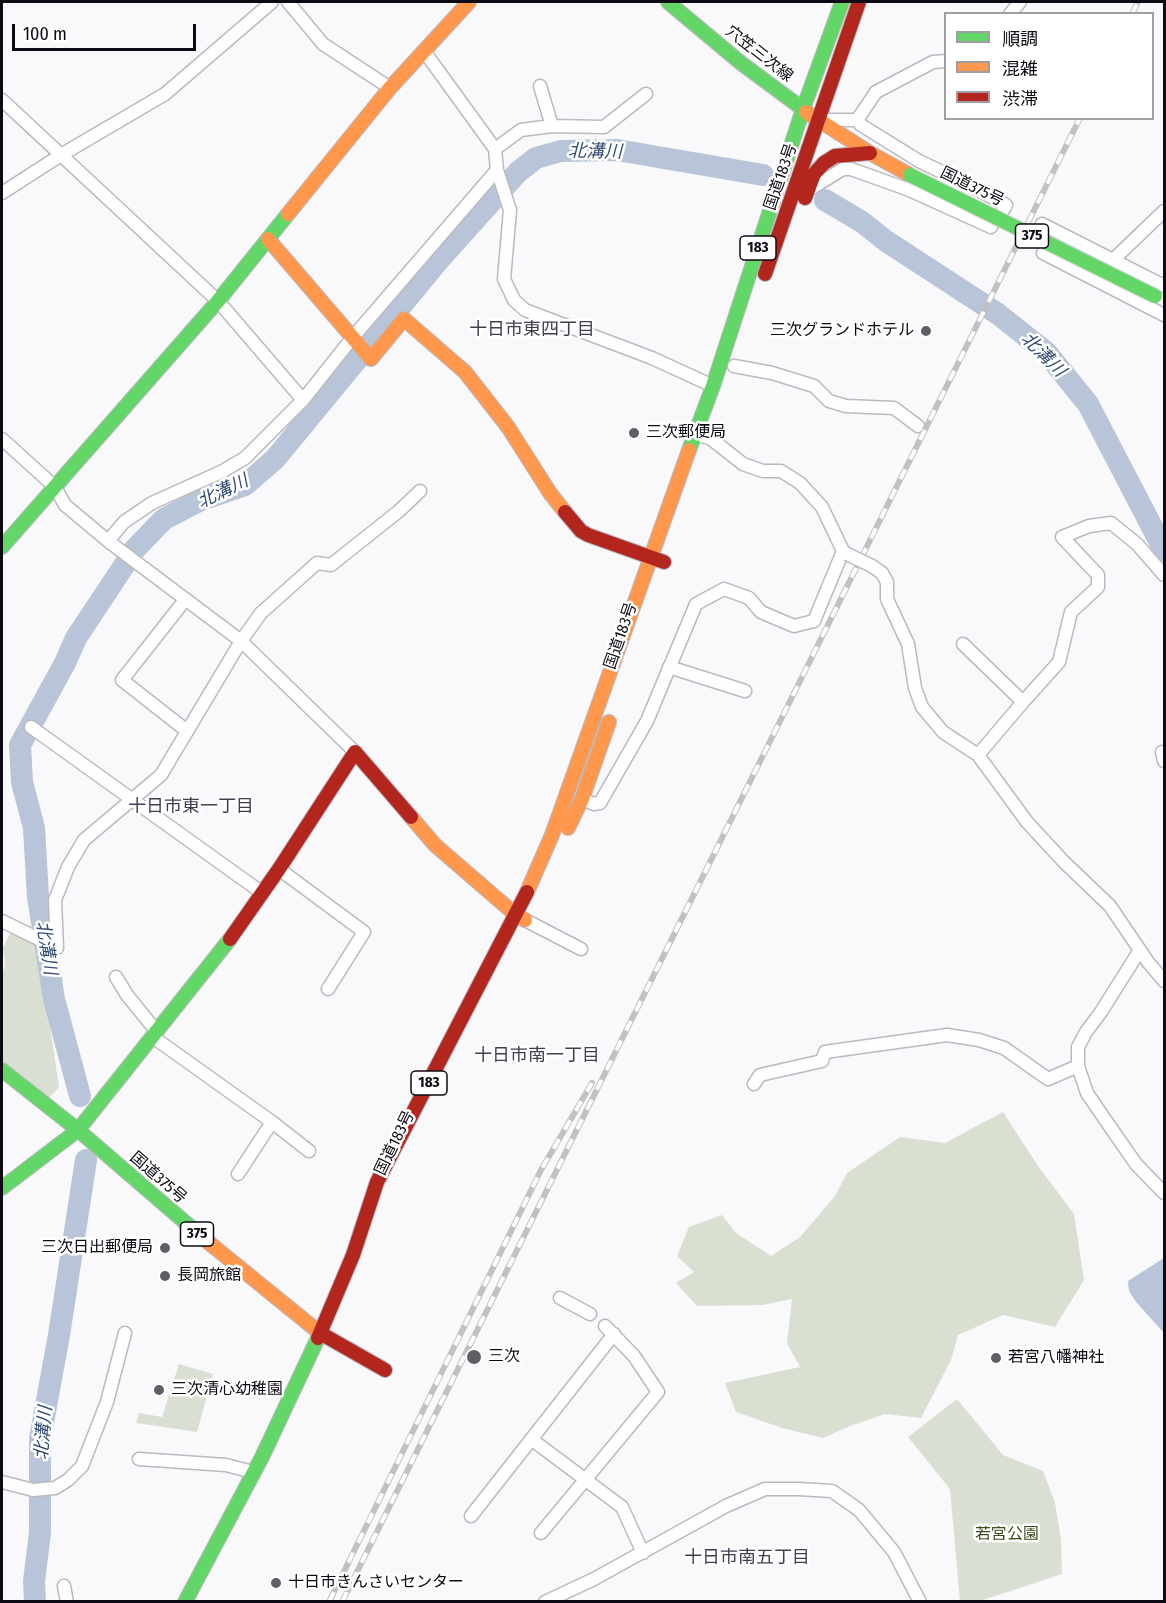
<!DOCTYPE html>
<meta charset="utf-8">
<style>
body{margin:0}
#map{position:relative;width:1166px;height:1603px;overflow:hidden;background:#f9f8fb;font-family:"Fira Sans Condensed","Noto Sans JP",sans-serif}
canvas{display:block}
.frame{position:absolute;inset:0;border:3px solid #0e0a13;pointer-events:none}
.legend{position:absolute;left:944px;top:12px;width:210px;height:108px;box-sizing:border-box;background:#fff;border:2px solid #9f9da1;margin:0;padding:8px 10px;list-style:none;font-size:18px;color:#0e0a13}
.legend li{display:flex;align-items:center;gap:12px;height:30px}
.legend b{width:30px;border:2px solid #9f9da1}
.scale{position:absolute;left:12px;top:24px;width:184px;height:27px;box-sizing:border-box;border:3px solid #0e0a13;border-top:0;padding-left:8px;font-size:18px;line-height:21px;white-space:nowrap;color:#0e0a13;-webkit-text-stroke:4px #fff;paint-order:stroke}
</style>
<div id="map">
<canvas width="1166" height="1603"></canvas>
<div class="frame"></div>
<ul class="legend">
<li><b style="height:8px;background:#63d668"></b>順調</li>
<li><b style="height:8px;background:#ff974d"></b>混雑</li>
<li><b style="height:8px;background:#b3261e"></b>渋滞</li>
</ul>
<div class="scale">100 m</div>
</div>
<script>
const ctx = document.querySelector('canvas').getContext('2d');
ctx.lineJoin = 'round';
function fillPath(path, color) { ctx.fillStyle = color; ctx.fill(path, 'evenodd'); }
const poly = rows => new Path2D(rows.map(r => 'M' + r).join(''));
function stroke(path, color, width, dash) { ctx.strokeStyle = color; ctx.lineWidth = width; ctx.lineCap = dash ? 'butt' : 'round'; ctx.setLineDash(dash || []); ctx.stroke(path); }
function label(font, color, halo, rows, align = 'center') {
  ctx.font = font + ' "Fira Sans Condensed","Noto Sans JP",sans-serif'; ctx.lineWidth = 5; ctx.setLineDash([]); ctx.textBaseline = 'middle'; ctx.strokeStyle = halo; ctx.fillStyle = color; for (const [text, x, y, turn = 0] of rows) {
    ctx.save(); ctx.translate(x, y); ctx.rotate((+turn || 0) * Math.PI / 180); ctx.textAlign = isNaN(turn) ? turn : align; if (halo) ctx.strokeText(text, 0, 0); ctx.fillText(text, 0, 0); ctx.restore();
  }
}
const green = poly([
 [10,933,38,945,59,1087,46,1101,2,1064,2,972,5,967,3,948],
 [179,1364,213,1374,197,1432,136,1423,139,1413,162,1417],
 [957,1399,1003,1455,1043,1471,1055,1503,1061,1539,1062,1574,980,1601,960,1601,950,1489,908,1437]
]);
const forest = poly([
 [1003,1112,1038,1166,1074,1214,1084,1280,1055,1327,1003,1315,958,1335,951,1360,921,1418,885,1414,850,1426,823,1438,782,1428,736,1412,725,1383,800,1367,787,1343,792,1299,763,1305,697,1306,676,1283,694,1272,677,1256,689,1227,722,1215,736,1233,771,1256,800,1237,835,1196,847,1173,900,1137,945,1143]
]);
const water = poly([
 [1164,1258,1164,1333,1136,1302,1129,1291,1128,1281]
]);
const river = poly([
 [825,200,862,222,886,241,998,314,1046,352,1088,404,1164,550],
 [80,1096,54,999,38,897,34,828,22,782,20,745,65,663,76,638,135,549,164,519,201,500,245,485,275,459,438,261,518,172,536,158,561,151,617,150,763,175],
 [35,1602,34,1581,40,1533,40,1439,59,1335,86,1160]
]);
const street = poly([
 [288,2,323,44,390,88],
 [1010,14,1020,2],
 [424,51,495,149,497,170,510,210,504,279,514,300,525,310,652,358,713,386],
 [540,86,552,126],
 [2,100,218,301,303,400],
 [825,120,857,120,861,125,919,161,971,186,1006,205,997,221],
 [857,120,876,92,933,62,946,61],
 [495,149,521,130,552,126,604,127,646,94],
 [812,188,843,169,851,169,907,189,991,227],
 [2,193,61,155,165,94,272,2],
 [1042,224,1164,286],
 [1043,253,1164,315],
 [1113,260,1164,211],
 [734,366,772,373,814,386,829,401,846,406,894,408,918,426],
 [695,435,710,438,743,464,763,471,781,471,800,483,822,507,843,551,847,554],
 [2,439,55,487,65,505,108,541,241,641,355,752],
 [108,541,124,522,152,503,223,471,245,458,303,400,353,337,497,170],
 [872,566,882,573,887,582,887,599,908,644,915,688,922,707,943,732,978,755,1027,822,1064,862,1110,906,1148,962,1164,981],
 [185,600,122,680,187,731],
 [963,644,1023,702,978,755],
 [669,667,745,691],
 [1023,702,1059,662,1071,612,1098,587,1098,575,1062,537,1089,526,1111,523,1137,544,1164,575],
 [31,727,261,892],
 [1162,752,1164,761],
 [582,799,594,804,600,803,647,721,696,604,724,589,749,598,761,612,794,626,814,621,843,551],
 [279,869,364,932,328,989],
 [525,920,581,949],
 [2,921,57,948,55,900,68,867,84,840,161,775,241,641,261,613,317,563,331,565,399,511,420,491],
 [1140,950,1101,1012,1086,1032,1078,1047,1078,1066,1087,1093,1104,1118,1136,1164,1164,1193],
 [116,977,127,995,157,1032],
 [153,1037,272,1122,309,1151],
 [754,1084,760,1075,822,1061,825,1052,947,1035,979,1040,1004,1048,1048,1079,1078,1066],
 [238,1174,272,1122],
 [560,1298,590,1314],
 [531,1439,622,1507,643,1553],
 [139,1459,226,1465,253,1472],
 [2,1482,33,1490,55,1488,68,1480,82,1466,107,1402,125,1333],
 [471,1516,614,1334],
 [541,1533,658,1392,634,1356,605,1326],
 [64,1586,67,1602],
 [545,1602,594,1579,726,1506,765,1489,799,1489,832,1491,859,1510,894,1552,920,1602]
]);
const fast = poly([
 [668,2,741,63,803,109],
 [689,450,713,386,803,109,842,2],
 [2,547,218,301,288,214],
 [2,1070,78,1130,230,939],
 [2,1188,78,1130,208,1242],
 [185,1602,262,1457,318,1338]
]);
const slow = poly([
 [806,112,870,153,910,175],
 [288,214,390,88,469,2],
 [268,239,371,359,404,319,465,372,508,427,550,493,565,512],
 [411,817,435,845,516,915,525,920],
 [568,828,582,799,609,722],
 [527,892,552,835,689,450],
 [208,1242,320,1333]
]);
const jam = poly([
 [805,198,814,174,824,163,835,156,870,153],
 [765,274,859,2],
 [565,512,581,531,588,535,664,562],
 [230,939,279,869,355,752,411,817],
 [320,1333,385,1370],
 [318,1338,353,1255,377,1182,527,892]
]);
const rail = poly([
 [1132,14,1138,2],
 [329,1602,541,1170,592,1083],
 [342,1602,1080,118]
]);
const streetBridge = poly([
 [847,554,872,566]
]);
const fastBridge = poly([
 [910,175,1155,296]
]);
const markers = [
 [926,331,6,"#605d64"],
 [634,433,6,"#605d64"],
 [165,1248,6,"#605d64"],
 [165,1276,6,"#605d64"],
 [474,1357,8,"#605d64"],
 [996,1358,6,"#605d64"],
 [159,1390,6,"#605d64"],
 [276,1583,6,"#605d64"]
];
const shields = [
 [1032,236,33],
 [758,248,36],
 [429,1083,36],
 [197,1234,33]
];
const shieldNames = [
 ["375",1032,236],
 ["183",758,248],
 ["183",429,1083],
 ["375",197,1234]
];
const streetNames = [
 ["穴笠三次線",759,54,38],
 ["国道183号",781,177,-71],
 ["国道375号",972,187,26],
 ["国道183号",621,636,-71],
 ["国道183号",395,1143,-64],
 ["国道375号",158,1178,41]
];
const poiNames = [
 ["三次グランドホテル",914,331,"right"],
 ["三次郵便局",646,433],
 ["三次日出郵便局",153,1248,"right"],
 ["長岡旅館",177,1276],
 ["三次",488,1357],
 ["若宮八幡神社",1008,1358],
 ["三次清心幼稚園",171,1390],
 ["十日市きんさいセンター",288,1583]
];
const parkNames = [
 ["若宮公園",1007,1535]
];
const waterNames = [
 ["北溝川",595,152,1],
 ["北溝川",1043,355,45],
 ["北溝川",223,492,-26],
 ["北溝川",46,948,81],
 ["北溝川",44,1433,-85]
];
const neighbourhoodNames = [
 ["十日市東四丁目",532,330],
 ["十日市東一丁目",191,807],
 ["十日市南一丁目",537,1056],
 ["十日市南五丁目",747,1558]
];
fillPath(green, '#dadfd3');
fillPath(forest, '#dae0d1');
fillPath(water, '#b8c4d7');
stroke(river, '#b8c4d7', 22);
stroke(street, '#bbb9c0', 15);
stroke(fast, '#bbb9c0', 16);
stroke(slow, '#bbb9c0', 16);
stroke(jam, '#bbb9c0', 16);
stroke(street, '#fefefe', 12);
stroke(fast, '#63d668', 14);
stroke(slow, '#ff974d', 14);
stroke(jam, '#b3261e', 14);
stroke(rail, '#c1c0c2', 6);
stroke(rail, '#fff', 4, [11]);
stroke(streetBridge, '#bbb9c0', 15, []);
stroke(fastBridge, '#d6d5d8', 16, []);
stroke(streetBridge, '#fefefe', 12);
stroke(fastBridge, '#63d668', 14);
for (const [x, y, r, color] of markers) { const dot = new Path2D(); dot.arc(x, y, r, 0, 2 * Math.PI); ctx.fillStyle = color; ctx.fill(dot); stroke(dot, '#fff', 2); }
for (const [x, y, w] of shields) { const box = new Path2D(); box.roundRect(x - w / 2, y - 12, w, 24, 4.5); ctx.fillStyle = '#fff'; ctx.fill(box); stroke(box, '#0e0a13', 1.5); }
label('bold 15px', '#0e0a13', null, shieldNames);
label('16px', '#0e0a13', '#fff', streetNames);
label('16px', '#0e0a13', '#fff', poiNames, 'left');
label('16px', '#3c4c1c', '#fff', parkNames);
label('italic 18px', '#324c73', '#fff', waterNames);
label('18px', '#443c52', '#fff', neighbourhoodNames);
</script>
